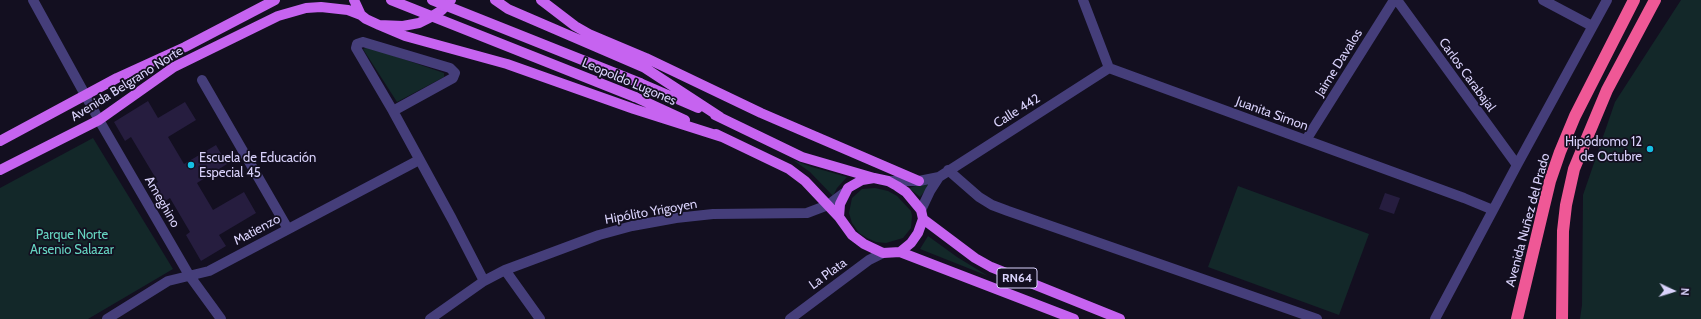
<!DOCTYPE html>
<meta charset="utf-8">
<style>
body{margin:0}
#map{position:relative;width:1701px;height:319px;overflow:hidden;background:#130f20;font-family:Cabin,sans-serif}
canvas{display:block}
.north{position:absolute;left:1653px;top:271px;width:40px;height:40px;-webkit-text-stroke:3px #130f20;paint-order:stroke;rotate:94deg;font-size:11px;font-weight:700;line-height:16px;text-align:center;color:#d9d2fb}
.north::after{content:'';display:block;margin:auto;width:14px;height:18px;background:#d9d2fb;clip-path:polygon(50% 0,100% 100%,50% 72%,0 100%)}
</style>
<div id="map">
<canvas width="1701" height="319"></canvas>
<div class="north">N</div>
</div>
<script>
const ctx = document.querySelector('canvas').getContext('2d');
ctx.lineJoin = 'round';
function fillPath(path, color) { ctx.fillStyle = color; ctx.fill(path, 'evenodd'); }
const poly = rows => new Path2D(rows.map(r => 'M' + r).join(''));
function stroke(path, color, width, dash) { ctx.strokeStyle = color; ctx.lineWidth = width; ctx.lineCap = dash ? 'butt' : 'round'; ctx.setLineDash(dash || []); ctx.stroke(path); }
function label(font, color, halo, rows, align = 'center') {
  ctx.font = font + ' Cabin,sans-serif'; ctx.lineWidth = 3.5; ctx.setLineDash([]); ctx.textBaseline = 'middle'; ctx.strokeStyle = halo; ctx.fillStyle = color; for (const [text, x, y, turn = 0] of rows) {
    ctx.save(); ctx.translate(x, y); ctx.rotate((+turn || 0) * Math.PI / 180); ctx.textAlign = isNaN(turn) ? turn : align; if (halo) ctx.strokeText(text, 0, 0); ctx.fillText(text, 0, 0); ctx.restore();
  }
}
const green = poly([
 [1681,0,1701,0,1701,319,1580,319,1582,305,1583,195,1615,102],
 [368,47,444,73,444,77,397,102,363,49],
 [93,138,173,269,88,319,0,319,0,188],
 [793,160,812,167,847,177,837,188,833,196,810,172],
 [933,181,920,197,909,188],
 [1238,186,1369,234,1339,315,1208,267],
 [875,188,888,191,897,196,911,211,912,216,911,228,903,238,886,243,876,242,867,238,859,233,852,223,849,213,852,198,862,189],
 [928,236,957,257,988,276,920,249]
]);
const building = poly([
 [148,101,158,118,185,102,196,120,168,137,184,164,216,145,227,164,197,183,213,210,244,192,256,213,219,235,226,246,201,261,186,235,190,232,170,198,162,203,151,186,158,182,131,137,125,141,114,122],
 [1385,193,1400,198,1394,214,1379,209]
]);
const minor = poly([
 [33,0,99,120,189,275,221,319],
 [1083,0,1109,68,1464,198,1493,210],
 [1397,0,1517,165],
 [1543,0,1592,26],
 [363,42,450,68,455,73,453,78,393,111,356,48,357,44,363,42],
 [202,80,288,229],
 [393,111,452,219,484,281],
 [1306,140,1394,0],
 [948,170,979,197,992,205,1008,211,1317,319],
 [939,177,1109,68],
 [888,181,919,181,939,177,930,191,921,210],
 [505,270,540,319],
 [107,319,168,281,209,271,419,160],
 [430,319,484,281,505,270,599,235,632,226,676,218,713,214,807,213,828,205,844,193],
 [790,319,869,260,883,253],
 [1435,319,1517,165,1607,0]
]);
const major = poly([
 [354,0,361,15,366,19,379,25,403,26,419,23,429,18,442,10,451,0],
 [495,0,508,9,645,68,720,117],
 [541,0,575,26,589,34,646,58,761,113,919,181],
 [379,25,405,36,507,64,634,109,722,137],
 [640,83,698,108],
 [635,97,685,120],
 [715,115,802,157,874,178],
 [716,134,789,169,805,181,839,217],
 [0,141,117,78,185,47,275,0],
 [0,170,99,120,174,67,278,16,306,8,321,7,348,10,361,15],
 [874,178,888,181,897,186,906,192,921,210,923,219,918,233,911,243,900,252,883,253,864,244,852,235,839,217,840,204,848,188,862,180,874,178],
 [923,219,975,258,991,267,1120,319],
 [900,252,1074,319]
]);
const highway = poly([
 [1517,319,1550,181,1560,152,1575,116,1634,0],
 [1562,319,1563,231,1566,205,1574,169,1607,90,1655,0]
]);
const majorBridge = poly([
 [391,0,635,97],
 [432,0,640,83]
]);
const markers = [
 [1650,149,4,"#15c0e3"],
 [191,165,4,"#15c0e3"]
];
const shields = [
 [1017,278,40]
];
const shieldNames = [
 ["RN64",1017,278]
];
const streetNames = [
 ["Jaime Davalos",1339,63,-58],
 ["Carlos Carabajal",1467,75,54],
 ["Leopoldo Lugones",629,82,23],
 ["Avenida Belgrano Norte",127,84,-32],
 ["Calle 442",1017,111,-32],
 ["Juanita Simon",1272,114,20],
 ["Ameghino",162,202,60],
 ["Hipólito Yrigoyen",651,212,-10],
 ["Avenida Nuñez del Prado",1528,220,-75],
 ["Matienzo",257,230,-28],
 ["La Plata",828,274,-36]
];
const poiNames = [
 ["Hipódromo 12",1642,142],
 ["de Octubre",1642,157],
 ["Escuela de Educación",199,158,"left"],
 ["Especial 45",199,173,"left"]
];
const parkNames = [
 ["Parque Norte",72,235],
 ["Arsenio Salazar",72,250]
];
fillPath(green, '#132829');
fillPath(building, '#261d3f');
stroke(minor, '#453e7a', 10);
stroke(major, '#c663f0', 10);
stroke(highway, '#ef5896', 12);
stroke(majorBridge, '#c663f0', 10);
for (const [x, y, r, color] of markers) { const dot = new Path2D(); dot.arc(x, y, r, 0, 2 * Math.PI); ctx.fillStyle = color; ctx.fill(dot); stroke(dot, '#130f20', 1.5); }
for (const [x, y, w] of shields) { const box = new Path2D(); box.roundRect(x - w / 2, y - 10, w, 20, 3); ctx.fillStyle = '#130f20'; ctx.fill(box); stroke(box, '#d9d2fb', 1); }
label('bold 12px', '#d9d2fb', null, shieldNames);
label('13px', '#d9d2fb', '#130f20', streetNames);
label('13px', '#d9d2fb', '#130f20', poiNames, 'right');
label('13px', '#65d3c0', '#130f20', parkNames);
</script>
